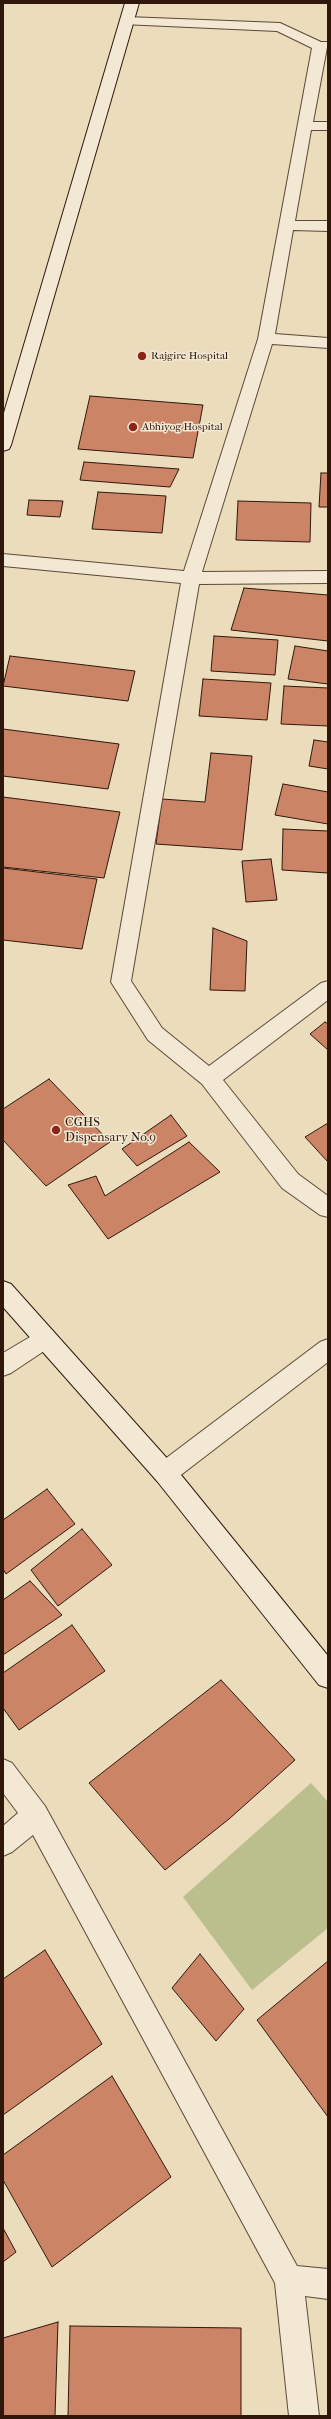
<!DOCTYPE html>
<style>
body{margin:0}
#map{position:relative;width:331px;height:2419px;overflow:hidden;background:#ebdcbb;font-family:"IM FELL French Canon",serif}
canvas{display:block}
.frame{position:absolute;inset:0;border:4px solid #2f170c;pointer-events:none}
</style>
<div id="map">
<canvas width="331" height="2419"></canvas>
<div class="frame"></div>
</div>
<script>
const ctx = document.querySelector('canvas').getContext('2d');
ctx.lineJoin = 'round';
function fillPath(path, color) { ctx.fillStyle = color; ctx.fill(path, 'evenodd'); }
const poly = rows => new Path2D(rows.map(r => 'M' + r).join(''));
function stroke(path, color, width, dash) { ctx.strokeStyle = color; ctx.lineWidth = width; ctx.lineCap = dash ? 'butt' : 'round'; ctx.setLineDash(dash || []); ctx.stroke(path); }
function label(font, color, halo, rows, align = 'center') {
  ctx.font = font + ' "IM FELL French Canon",serif'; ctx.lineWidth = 3; ctx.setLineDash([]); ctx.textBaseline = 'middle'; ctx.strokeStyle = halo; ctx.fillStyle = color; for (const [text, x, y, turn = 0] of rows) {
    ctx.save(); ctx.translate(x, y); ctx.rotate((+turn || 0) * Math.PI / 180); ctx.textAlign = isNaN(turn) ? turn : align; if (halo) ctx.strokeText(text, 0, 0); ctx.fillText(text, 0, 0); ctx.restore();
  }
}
const green = poly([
 [311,1783,328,1802,328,1928,252,1990,183,1897]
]);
const building = poly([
 [90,396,203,405,193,458,78,449,90,396],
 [84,462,179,469,170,487,80,480,84,462],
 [321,473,328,473,328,507,319,507,321,473],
 [98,492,166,496,162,533,92,529,98,492],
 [29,500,63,501,60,517,27,515,29,500],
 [238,501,311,503,310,542,236,540,238,501],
 [244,588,328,595,328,641,231,630,244,588],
 [214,636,278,640,275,675,211,671,214,636],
 [295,646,328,651,328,684,288,679,295,646],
 [10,656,135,671,128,701,3,686,10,656],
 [203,679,271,683,267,720,199,716,203,679],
 [284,686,328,688,328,726,281,724,284,686],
 [3,729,119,744,108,789,3,776,3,729],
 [314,740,328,742,328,769,309,766,314,740],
 [211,753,252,756,242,850,156,844,162,799,205,802,211,753],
 [283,784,328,792,328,824,275,815,283,784],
 [3,797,120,812,104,878,3,867,3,797],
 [283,829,328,831,328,873,282,870,283,829],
 [271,859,277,900,246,902,242,861,271,859],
 [3,868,97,879,82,949,3,940,3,868],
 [213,928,247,941,245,991,210,990,213,928],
 [325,1022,328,1024,328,1050,310,1034,325,1022],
 [49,1079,110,1142,46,1186,3,1140,3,1109,49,1079],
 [171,1115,187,1136,137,1166,122,1149,171,1115],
 [328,1123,328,1162,305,1137,328,1123],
 [189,1142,220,1172,108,1239,68,1185,96,1176,105,1196,189,1142],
 [47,1489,75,1524,6,1574,3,1569,3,1520,47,1489],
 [82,1529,112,1565,58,1606,31,1570,82,1529],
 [30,1581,62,1615,3,1655,3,1600,30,1581],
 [72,1625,105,1671,19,1730,3,1708,3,1673,72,1625],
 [221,1680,295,1760,229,1819,165,1870,89,1783,221,1680],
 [45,1950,102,2044,3,2115,3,1979,45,1950],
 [200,1954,244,2009,216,2041,172,1988,200,1954],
 [328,1961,328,2117,257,2020,328,1961],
 [112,2076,171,2177,52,2267,3,2180,3,2155,112,2076],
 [3,2228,16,2252,3,2262,3,2228],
 [58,2322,55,2416,3,2416,3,2338,58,2322],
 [70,2326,241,2328,241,2416,68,2416,70,2326]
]);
const street = poly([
 [127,17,280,23,321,42,328,42,313,122,328,122,328,130,311,130,295,221,328,221,328,231,293,230,275,334,328,338,328,348,272,344,202,572,328,571,328,583,199,584,131,981,162,1028,209,1066,321,983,328,981,328,1000,223,1080,298,1174,328,1196,328,1217,320,1215,282,1188,202,1084,148,1040,111,982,181,583,3,566,3,554,184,571,258,339,312,48,277,31,122,24,120,21,122,18,127,17],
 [45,1328,53,1331,56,1338,53,1345,11,1373,3,1376,3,1353,45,1328],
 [328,1339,328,1362,173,1481,165,1484,157,1481,153,1473,157,1465,320,1342,328,1339],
 [3,1759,12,1763,45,1806,297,2266,328,2269,328,2299,305,2296,319,2416,289,2416,275,2283,33,1835,12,1852,3,1856,3,1826,18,1813,3,1793,3,1759]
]);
const secondary = poly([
 [125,3,139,3,11,445,9,449,3,451,3,416,125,3],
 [3,1281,11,1284,173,1465,328,1656,328,1688,319,1685,157,1481,3,1307,3,1281]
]);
const markers = [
 [142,356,5,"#8f2418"],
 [133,427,5,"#8f2418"],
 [56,1130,5,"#8f2418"]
];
const farPoinames = [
 ["Rajgire Hospital",151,356],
 ["Abhiyog Hospital",142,427]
];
const poiNames = [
 ["CGHS",65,1123],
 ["Dispensary No.9",65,1138]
];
fillPath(green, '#bbbf8d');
fillPath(building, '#cc8466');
stroke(building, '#2f170c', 1);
stroke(street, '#5e4838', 2);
stroke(secondary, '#2f170c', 2);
fillPath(street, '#f2e8d3');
fillPath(secondary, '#f2e8d3');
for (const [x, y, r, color] of markers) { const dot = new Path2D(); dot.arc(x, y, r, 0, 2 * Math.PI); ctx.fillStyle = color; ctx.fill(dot); stroke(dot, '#f2e8d3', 1.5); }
label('11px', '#2f170c', '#f2e8d3', farPoinames, 'left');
label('13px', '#2f170c', '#f2e8d3', poiNames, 'left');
</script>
